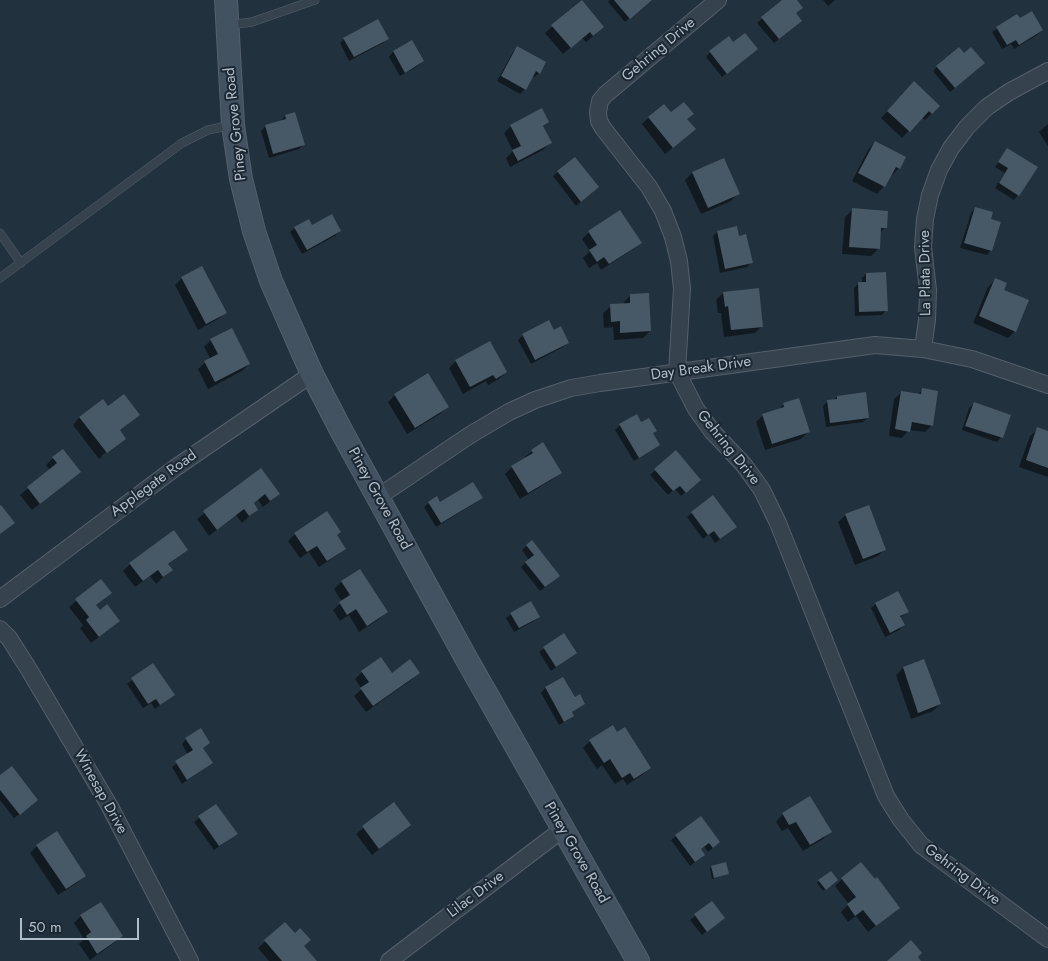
<!DOCTYPE html>
<style>
body{margin:0}
#map{position:relative;width:1048px;height:961px;overflow:hidden;background:#22313e;font-family:Jost,sans-serif}
canvas{display:block}
.scale{position:absolute;left:20px;top:918px;width:119px;height:22px;box-sizing:border-box;border:2px solid #b1bdc9;border-top:0;padding-left:6px;font-size:15px;line-height:18px;white-space:nowrap;color:#b1bdc9;-webkit-text-stroke:4px #1b2733;paint-order:stroke}
</style>
<div id="map">
<canvas width="1048" height="961"></canvas>
<div class="scale">50 m</div>
</div>
<script>
const ctx = document.querySelector('canvas').getContext('2d');
ctx.lineJoin = 'round';
function fillPath(path, color) { ctx.fillStyle = color; ctx.fill(path, 'evenodd'); }
const poly = rows => new Path2D(rows.map(r => 'M' + r).join(''));
function stroke(path, color, width, dash) { ctx.strokeStyle = color; ctx.lineWidth = width; ctx.lineCap = dash ? 'butt' : 'round'; ctx.setLineDash(dash || []); ctx.stroke(path); }
function label(font, color, halo, rows, align = 'center') {
  ctx.font = font + ' Jost,sans-serif'; ctx.lineWidth = 4; ctx.setLineDash([]); ctx.textBaseline = 'middle'; ctx.strokeStyle = halo; ctx.fillStyle = color; for (const [text, x, y, turn = 0] of rows) {
    ctx.save(); ctx.translate(x, y); ctx.rotate((+turn || 0) * Math.PI / 180); ctx.textAlign = isNaN(turn) ? turn : align; if (halo) ctx.strokeText(text, 0, 0); ctx.fillText(text, 0, 0); ctx.restore();
  }
}
const shadow = poly([
 [610,0,651,0,625,22,608,2],
 [784,0,796,0,796,25,774,43,757,23],
 [823,0,835,0,828,6],
 [581,2,596,34,586,42,582,38,563,54,545,33],
 [1017,15,1020,20,1042,30,1037,35,1014,49,1011,44,1002,49,992,32],
 [344,39,387,39,383,43,349,61,340,43],
 [412,42,423,61,418,66,400,76,389,57,393,52],
 [733,44,752,54,722,77,706,57,710,52],
 [517,48,539,73,534,77,532,76,525,89,520,94,497,81,513,52],
 [937,67,979,68,950,92,933,71],
 [914,83,932,113,925,120,921,117,902,138,881,118],
 [670,113,687,136,665,154,642,124,649,117],
 [285,116,304,144,299,149,269,158,261,131,266,126,281,121],
 [548,122,542,128,550,143,543,150,510,167,506,158,513,151,504,133,511,126],
 [1048,124,1048,146,1039,132],
 [875,142,899,168,892,175,890,174,884,186,877,194,852,181,868,150],
 [1007,149,1018,195,1014,200,995,188,1005,173,995,167],
 [575,158,593,192,576,206,553,176],
 [723,160,738,193,731,201,701,214,685,180,692,173],
 [975,208,989,220,991,250,987,255,960,248,971,213],
 [852,210,885,227,880,233,878,249,871,256,842,254,845,217],
 [312,227,340,231,335,236,302,254,290,232,295,228],
 [589,232,640,242,633,249,601,270,597,263,589,268,583,258,590,251,582,239],
 [717,232,738,238,751,263,747,267,720,273,713,236],
 [202,268,226,312,218,319,198,330,175,285,182,278],
 [866,274,886,310,882,315,855,316,854,288,858,284,862,283,862,278],
 [995,280,1003,290,1015,331,1008,338,973,323,988,287],
 [723,293,762,326,755,333,724,337,721,313,718,313,716,300],
 [630,296,650,331,643,338,614,340,613,327,604,328,603,313,611,306,623,305,623,303],
 [554,331,568,343,563,347,531,364,518,340,523,335],
 [211,340,249,364,242,371,208,389,198,369,210,358,204,347],
 [456,361,506,372,499,379,488,385,486,381,463,394,449,368],
 [923,390,932,425,925,432,909,430,902,438,889,436,894,399,902,392,918,394],
 [395,395,447,407,440,414,407,434,388,402],
 [837,397,868,418,863,422,826,427,823,406,828,401,834,400],
 [784,404,808,432,801,439,765,450,756,422,763,415,778,410],
 [974,404,1001,437,997,442,962,430,969,408],
 [108,408,138,415,119,431,125,438,119,444,119,443,101,456,102,457,99,459,73,425,80,417],
 [620,425,655,431,652,434,658,445,634,461,615,430],
 [1038,429,1048,432,1048,477,1019,467,1030,436],
 [532,451,560,472,553,479,520,499,505,474,512,467,525,459,524,458],
 [676,452,695,484,681,496,675,489,668,495,650,475],
 [53,458,79,472,32,510,20,495,50,470,46,465],
 [261,470,279,494,263,507,258,500,253,504,257,509,242,523,236,515,209,536,197,519],
 [481,498,477,502,436,527,424,507,429,503,440,503],
 [692,513,731,531,715,543,709,534,703,539,687,517],
 [846,515,885,549,878,556,855,565,838,522],
 [295,534,336,536,344,548,337,555,319,567,309,552,300,558,288,541],
 [532,541,554,580,540,591,521,567,529,560,522,550],
 [186,550,168,565,171,570,156,584,150,576,135,587,123,571,130,564],
 [359,570,386,612,379,619,359,632,349,615,340,621,333,610,342,602,334,589,341,582],
 [101,581,110,593,95,606,111,628,91,643,80,628,83,625,69,607],
 [876,604,907,612,900,618,903,625,899,630,885,637,871,608],
 [511,614,539,616,534,621,514,632,506,618],
 [563,635,575,653,551,671,539,652],
 [152,665,173,695,155,709,151,703,143,708,127,684],
 [903,668,940,704,933,711,911,719,896,675],
 [362,672,391,674,418,673,411,680,366,712,354,696,362,689,355,679],
 [563,678,574,698,583,704,571,713,572,716,568,720,559,725,541,693,545,688],
 [617,734,649,768,642,775,627,785,623,779,615,784,602,765,597,769,583,748,590,741],
 [186,739,209,743,203,748,212,763,182,784,172,767,188,755,182,744],
 [0,777,32,805,14,818,0,800],
 [393,804,410,825,372,855,356,834],
 [216,805,231,838,214,850,194,822],
 [783,814,830,832,823,839,803,851,788,828,782,831,776,822],
 [700,817,714,847,708,852,704,846,700,849,699,859,690,866,671,840],
 [37,846,84,876,77,883,58,895,30,853],
 [711,867,728,874,712,879,710,869],
 [842,879,899,907,868,932,856,916,848,922,841,912,849,904,835,886],
 [819,881,835,882,823,891,817,883],
 [711,903,718,922,702,935,690,920],
 [101,904,121,936,114,943,90,960,79,944,84,939,74,923,81,916],
 [285,924,303,946,315,961,269,961,258,948]
]);
const building = poly([
 [582,0,604,27,593,36,590,32,571,48,551,25],
 [614,0,652,0,630,19],
 [782,0,797,0,803,8,796,13,802,21,779,39,761,17],
 [1032,11,1043,30,1019,45,1016,40,1007,45,996,27,1017,14,1020,18],
 [378,19,389,39,354,57,343,38],
 [745,33,758,49,727,74,709,51,729,36,733,42],
 [412,40,424,61,405,73,393,51],
 [517,46,546,62,540,74,536,71,526,90,501,76],
 [959,47,964,53,971,47,985,63,955,88,936,66],
 [914,81,940,106,932,114,929,111,910,132,887,111],
 [684,102,694,114,687,119,696,129,673,148,648,117,664,104,671,112],
 [542,108,549,122,543,126,552,143,518,161,512,150,521,146,510,125],
 [295,112,305,145,273,154,265,125,286,119,285,115],
 [875,141,906,157,900,169,896,167,885,187,858,173],
 [1007,148,1038,167,1019,196,999,183,1008,168,998,162],
 [575,157,599,187,581,202,557,171],
 [724,158,740,194,708,208,692,172],
 [975,207,993,212,991,219,1001,222,992,251,964,243],
 [852,208,888,211,887,228,881,228,880,249,849,247],
 [620,210,642,243,609,264,604,257,597,262,589,250,597,245,588,231],
 [332,214,341,231,307,250,294,227,309,219,312,225],
 [737,226,739,236,746,234,753,263,725,269,717,231],
 [202,266,227,313,206,324,181,277],
 [886,272,888,311,859,312,858,282,866,282,866,273],
 [995,278,1007,283,1004,290,1029,300,1016,332,979,316],
 [759,288,763,327,731,330,728,306,725,307,723,292],
 [649,293,651,331,620,333,620,321,611,322,610,304,630,303,630,294],
 [549,320,554,330,561,326,569,343,535,360,522,334],
 [232,328,250,364,215,382,204,361,218,354,210,339],
 [490,341,507,372,496,379,493,375,470,387,455,360],
 [428,373,449,407,415,428,394,394],
 [922,388,938,391,933,426,912,422,910,432,895,429,901,391,921,394],
 [866,392,869,418,830,423,827,400,837,399,837,396],
 [124,394,140,415,120,430,126,439,107,453,79,417,103,399,108,406],
 [799,398,810,432,772,444,762,414,784,407,783,403],
 [974,402,1011,415,1003,438,965,426],
 [637,414,641,422,649,418,657,431,653,433,660,445,639,458,619,424],
 [1037,427,1048,431,1048,468,1026,460],
 [543,442,562,473,528,493,511,466,533,453,531,450],
 [63,449,81,472,40,504,27,487,57,463,52,457],
 [676,450,701,480,686,493,680,486,673,491,654,469],
 [261,468,280,494,270,501,265,494,254,503,258,510,249,516,244,509,217,530,203,511],
 [473,482,483,498,441,523,428,502,437,496,440,502],
 [713,495,737,527,720,539,714,531,708,535,691,512],
 [1,505,15,523,0,534,0,506],
 [869,505,886,550,863,559,845,514],
 [327,511,341,532,337,535,346,549,327,561,317,546,307,552,294,533],
 [174,530,188,550,168,564,173,570,163,577,158,570,143,581,129,563],
 [532,540,560,576,545,587,525,562,534,555,526,545],
 [360,569,388,612,367,626,356,609,347,615,339,602,350,595,341,581],
 [101,579,112,593,96,605,100,610,107,604,120,621,99,637,86,620,89,617,75,599],
 [898,591,909,612,900,616,905,625,890,633,875,603],
 [531,601,540,617,519,628,510,613],
 [564,633,577,653,556,667,543,647],
 [381,657,392,673,410,659,420,673,373,706,360,688,369,682,361,671],
 [924,659,941,704,918,713,903,667],
 [153,663,175,695,160,705,156,699,148,704,131,678],
 [563,677,575,697,580,694,585,704,572,712,574,716,564,722,545,687],
 [613,725,617,732,625,727,651,768,634,779,630,773,622,778,610,759,604,763,589,740],
 [201,728,210,743,203,748,213,763,187,780,175,761,193,750,185,738],
 [12,766,38,800,20,815,0,790,0,775],
 [810,796,832,832,810,845,796,822,789,825,782,813],
 [394,802,411,825,379,849,362,826],
 [216,804,238,834,219,846,198,816],
 [701,816,720,842,713,848,709,843,701,849,705,855,695,862,675,835],
 [57,831,86,876,66,889,36,845],
 [726,862,729,874,714,878,711,866],
 [861,862,875,879,877,877,900,908,876,926,863,910,855,916,847,904,856,897,841,878],
 [831,871,838,880,826,890,818,880],
 [712,901,725,918,707,932,694,914],
 [101,902,123,936,97,954,86,936,91,932,80,915],
 [285,922,295,933,300,928,311,940,304,946,317,961,282,961,264,940],
 [911,940,922,953,918,957,921,961,887,961]
]);
const service = poly([
 [229,25,252,22,315,0],
 [0,233,21,263],
 [0,278,182,143,208,130,232,125]
]);
const minor = poly([
 [718,0,606,94,600,101,598,112,599,121,603,128,649,187,663,211,673,237,679,261,682,289,677,372,696,409,712,431,744,465,762,490,778,523,886,796,901,820,921,845,1048,939],
 [923,349,927,320,928,290,923,247,925,219,930,195,939,170,951,148,967,127,987,107,1009,92,1048,71],
 [378,497,470,435,509,412,535,400,571,388,600,383,875,345,923,349,972,359,1048,385],
 [0,599,175,468,312,374],
 [0,629,9,638,28,668,109,805,190,961],
 [389,961,563,829]
]);
const secondary = poly([
 [226,0,233,125,241,179,254,231,271,281,312,374,342,432,466,658,638,961]
]);
const streetNames = [
 ["Gehring Drive",659,50,-40],
 ["Piney Grove Road",236,124,-96],
 ["La Plata Drive",926,273,-91],
 ["Day Break Drive",701,369,-8],
 ["Gehring Drive",728,448,51],
 ["Applegate Road",154,484,-36],
 ["Piney Grove Road",379,499,61],
 ["Winesap Drive",100,792,61],
 ["Piney Grove Road",576,853,60],
 ["Gehring Drive",962,875,37],
 ["Lilac Drive",476,895,-37]
];
fillPath(shadow, '#0007');
fillPath(building, '#475867');
stroke(service, '#54606c', 9);
stroke(minor, '#54606c', 18);
stroke(secondary, '#54606c', 24);
stroke(service, '#36424e', 8);
stroke(minor, '#36424e', 16);
stroke(secondary, '#435261', 22);
label('15px', '#b1bdc9', '#1b2733', streetNames);
</script>
